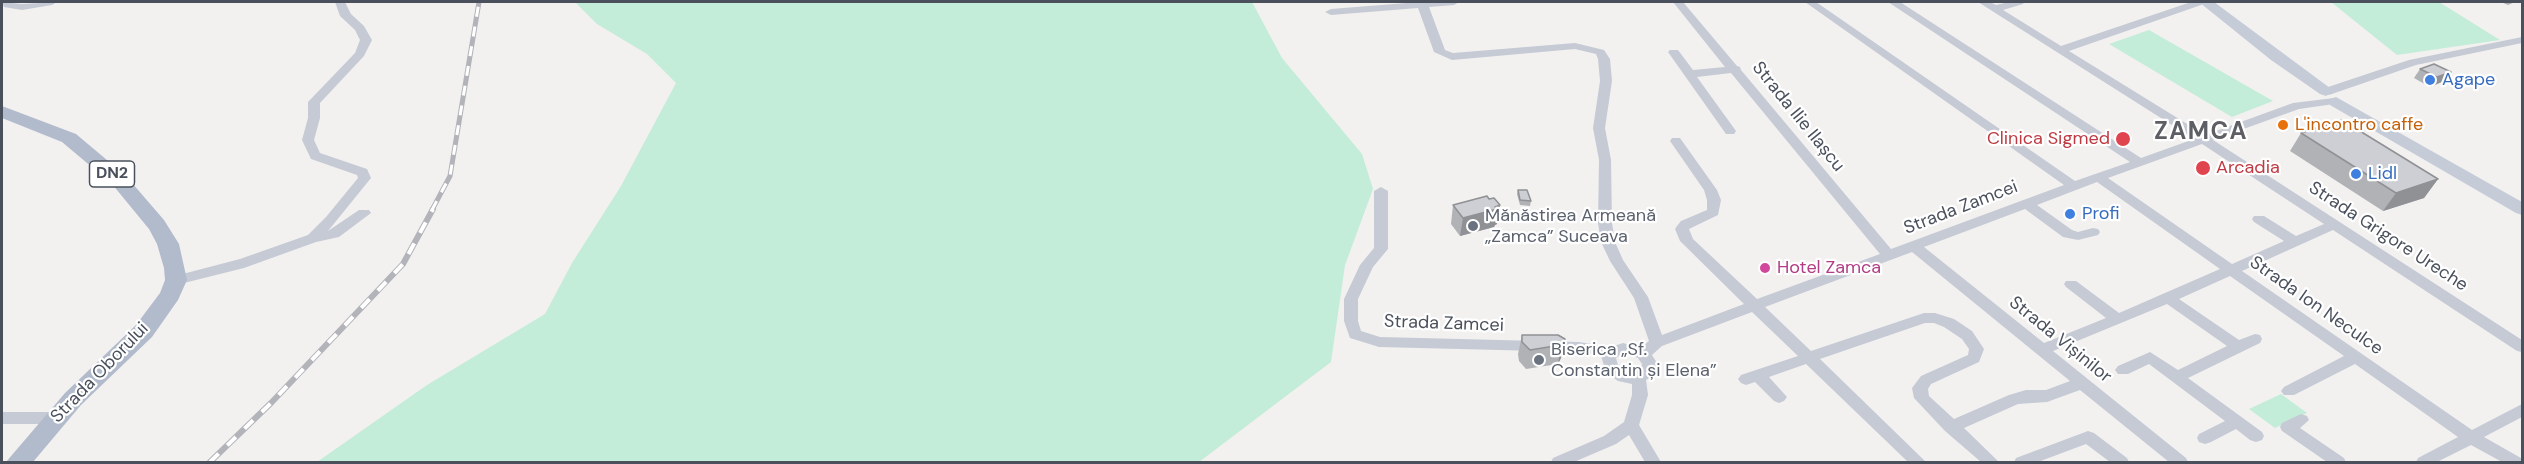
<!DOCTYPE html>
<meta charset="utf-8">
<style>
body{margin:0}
#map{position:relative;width:2524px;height:464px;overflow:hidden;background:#f2f1f0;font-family:"DM Sans",sans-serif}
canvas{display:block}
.frame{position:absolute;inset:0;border:3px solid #4a505c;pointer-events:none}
</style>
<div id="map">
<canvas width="2524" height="464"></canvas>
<div class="frame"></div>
</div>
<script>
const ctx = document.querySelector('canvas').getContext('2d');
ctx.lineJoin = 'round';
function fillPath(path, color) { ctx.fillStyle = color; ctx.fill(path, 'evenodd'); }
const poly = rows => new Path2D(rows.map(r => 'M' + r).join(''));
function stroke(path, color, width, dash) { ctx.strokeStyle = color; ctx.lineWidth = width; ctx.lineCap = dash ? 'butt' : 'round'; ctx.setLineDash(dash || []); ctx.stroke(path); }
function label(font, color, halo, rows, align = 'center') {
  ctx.font = font + ' "DM Sans",sans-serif'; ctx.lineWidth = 4.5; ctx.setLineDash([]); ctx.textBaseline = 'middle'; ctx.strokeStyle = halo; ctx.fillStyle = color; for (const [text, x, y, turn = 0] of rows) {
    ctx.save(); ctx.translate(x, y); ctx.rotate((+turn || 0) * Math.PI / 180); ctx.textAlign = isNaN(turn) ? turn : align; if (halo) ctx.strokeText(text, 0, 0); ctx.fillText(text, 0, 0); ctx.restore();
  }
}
const green = poly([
 [575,2,1252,2,1282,58,1362,154,1373,189,1345,265,1331,362,1199,462,317,462,427,385,545,314,572,263,621,186,676,83,647,54,597,24],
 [2331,2,2439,2,2500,40,2397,55],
 [2149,30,2273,101,2232,117,2109,44],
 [2281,394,2307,413,2275,428,2249,409]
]);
const street = poly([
 [2,2,22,4,57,2,52,5,22,10,4,7,2,2],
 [335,2,345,2,351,14,364,26,372,40,364,56,320,103,320,118,314,140,320,153,367,169,371,178,328,231,359,210,369,210,371,213,339,237,316,242,244,268,176,285,171,283,169,280,171,277,240,259,308,235,326,217,358,178,357,175,311,159,302,140,308,118,308,102,355,53,360,40,355,30,340,16,335,2],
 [1419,2,1459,2,1454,5,1429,7,1445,50,1453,53,1575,43,1604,50,1610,59,1612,81,1605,128,1611,160,1612,223,1615,242,1623,260,1648,297,1662,335,1744,304,1680,241,1675,229,1677,226,1681,221,1707,210,1707,200,1704,190,1670,141,1672,138,1680,138,1717,190,1721,200,1718,215,1689,229,1693,239,1757,299,1880,254,1731,73,1697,77,1736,131,1734,134,1726,134,1668,52,1670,50,1678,50,1693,70,1725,67,1673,2,1683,2,1737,66,1740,67,1741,70,1891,249,2064,185,1805,2,1816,2,2075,181,2130,162,1888,2,1900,2,2141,158,2194,139,1978,2,1990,2,1996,5,2009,2,2024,2,2023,4,2003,10,2061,46,2191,2,2205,2,2204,4,2069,51,2205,135,2293,103,2334,98,2336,101,2334,104,2299,109,2213,140,2522,340,2522,352,2517,351,2333,230,2242,271,2472,430,2522,404,2522,417,2484,437,2521,458,2522,462,2502,462,2471,445,2437,462,2416,462,2418,458,2458,437,2355,364,2294,395,2284,395,2281,391,2284,387,2344,356,2230,276,2179,299,2239,340,2255,334,2260,335,2262,339,2260,343,2188,378,2262,432,2264,436,2262,440,2256,442,2250,440,2236,429,2211,442,2205,444,2199,442,2197,438,2199,434,2225,421,2149,364,2128,374,2118,374,2115,370,2118,366,2150,352,2178,370,2227,346,2167,304,2053,351,2186,458,2188,462,2169,462,2080,390,2047,402,2018,404,1964,428,1999,462,1981,462,1945,431,1914,398,1912,388,1921,376,1968,355,1969,349,1962,339,1944,327,1934,323,1925,323,1820,359,1926,462,1908,462,1806,364,1769,377,1787,397,1784,401,1779,403,1774,401,1755,382,1746,385,1741,383,1738,379,1741,375,1798,356,1752,312,1662,346,1652,355,1657,363,1653,376,1646,380,1648,395,1639,425,1661,462,1645,462,1629,435,1616,444,1574,462,1551,462,1553,458,1604,436,1624,422,1632,395,1632,384,1618,381,1606,372,1601,356,1579,352,1379,347,1350,338,1344,321,1344,299,1360,265,1374,248,1374,191,1381,187,1388,191,1388,249,1373,267,1358,299,1358,321,1361,331,1380,337,1579,342,1611,347,1623,343,1640,348,1649,341,1634,298,1610,261,1601,242,1598,223,1599,160,1593,128,1600,81,1598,59,1596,54,1575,49,1452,60,1434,52,1418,8,1331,15,1325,12,1331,9,1419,2],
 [2202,144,2324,224,2296,236,2264,216,2254,216,2252,219,2254,222,2284,241,2232,264,2108,178,2202,144],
 [2097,182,2220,269,2119,313,2076,281,2066,281,2064,284,2066,287,2106,318,2044,343,1924,247,2025,209,2063,237,2078,240,2098,235,2100,232,2098,229,2093,228,2078,232,2072,230,2037,205,2097,182],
 [1912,252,2070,381,2046,390,2026,390,2009,395,1954,419,1929,396,1928,389,1931,384,1979,362,1984,349,1972,331,1954,319,1935,313,1924,313,1811,351,1765,307,1912,252],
 [1624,353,1638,358,1642,364,1641,369,1635,372,1627,372,1618,365,1616,358,1624,353],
 [2522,37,2522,43,2416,65,2329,95,2323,91,2325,88,2409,60,2522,37],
 [2,412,56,412,62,414,64,418,62,422,56,424,2,424,2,412],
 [2301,414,2307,416,2309,420,2300,428,2344,458,2346,462,2327,462,2282,431,2280,427,2282,423,2301,414],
 [2088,431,2094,433,2127,458,2129,462,2110,462,2086,444,2038,462,2014,462,2016,458,2088,431]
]);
const secondary = poly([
 [2199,2,2214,2,2334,91,2326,96,2320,94,2271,60,2199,2],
 [2336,97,2522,202,2522,215,2516,213,2330,105,2328,102,2330,99,2336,97]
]);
const primary = poly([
 [2,106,76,134,126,176,164,220,179,244,187,280,178,300,152,337,81,405,33,462,6,462,65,393,136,325,160,293,165,280,164,268,157,244,149,229,112,184,62,142,2,118,2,106]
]);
const railFar1 = poly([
 [432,210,450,176,479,2]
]);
const rail = poly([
 [210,462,271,403,403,264,433,209]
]);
const wall = poly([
 [2501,2,2515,2,2508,5],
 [2420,69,2444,81,2430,87,2414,78],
 [2301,133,2438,179,2424,198,2383,211,2290,151],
 [1518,190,1531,201,1530,206,1520,205,1517,194],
 [1489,199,1500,205,1497,224,1495,225,1494,227,1460,236,1451,224,1453,205],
 [1522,335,1565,339,1561,358,1558,364,1526,369,1519,361,1518,354]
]);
const shadedWall = poly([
 [2451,72,2444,81,2430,87,2437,77],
 [2438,179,2424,198,2383,211,2396,193],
 [1500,205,1497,224,1495,225,1494,227,1460,236,1463,218],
 [1565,339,1561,358,1558,364,1561,345]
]);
const building = poly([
 [2434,64,2451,72,2437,77,2420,69,2434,64],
 [2342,120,2438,179,2396,193,2301,133,2342,120],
 [1518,190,1527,190,1531,201,1520,200,1518,190],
 [1487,196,1489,199,1494,198,1500,205,1495,207,1497,209,1463,218,1453,205,1487,196],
 [1522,335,1558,335,1565,339,1561,345,1530,350,1522,342,1522,335]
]);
const markers = [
 [2430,80,6,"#3f7fe0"],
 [2283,125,6,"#e8710a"],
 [2123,139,8,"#e0444e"],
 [2203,168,8,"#e0444e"],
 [2356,174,6,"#3f7fe0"],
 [2070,214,6,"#3f7fe0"],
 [1473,226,6,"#6b7280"],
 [1765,268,6,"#d1479c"],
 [1539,360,6,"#6b7280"]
];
const shields = [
 [112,174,45]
];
const shieldNames = [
 ["DN2",112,174]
];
const shopNames = [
 ["Agape",2442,80],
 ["Lidl",2368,174],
 ["Profi",2082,214]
];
const streetNames = [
 ["Strada Ilie Ilașcu",1798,117,51],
 ["Strada Zamcei",1961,208,-21],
 ["Strada Grigore Ureche",2388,237,33],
 ["Strada Ion Neculce",2316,306,35],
 ["Strada Zamcei",1444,324,2],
 ["Strada Vișinilor",2060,340,39],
 ["Strada Oborului",100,373,-46]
];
const foodNames = [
 ["L'incontro caffe",2295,125]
];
const healthNames = [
 ["Clinica Sigmed",2110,139],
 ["Arcadia",2216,168,"left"]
];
const worshipNames = [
 ["Mănăstirea Armeană",1485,216],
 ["„Zamca” Suceava",1485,237],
 ["Biserica „Sf.",1551,350],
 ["Constantin și Elena”",1551,371]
];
const hotelNames = [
 ["Hotel Zamca",1777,268]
];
const districtNames = [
 ["ZAMCA",2201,133]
];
fillPath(green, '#c3ecd9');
fillPath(street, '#c5cad4');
fillPath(secondary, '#c5cbd7');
fillPath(primary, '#b2bbcc');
stroke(railFar1, '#b3b4ba', 5);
stroke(rail, '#b3b4ba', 6);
stroke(railFar1, '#fff', 3, [10]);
stroke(rail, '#fff', 4, [12]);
fillPath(wall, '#b1b2b6');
fillPath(shadedWall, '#909194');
fillPath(building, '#cecfd4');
stroke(building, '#909194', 1.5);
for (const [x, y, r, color] of markers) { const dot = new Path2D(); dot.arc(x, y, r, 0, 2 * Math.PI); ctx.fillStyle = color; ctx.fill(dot); stroke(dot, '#fff', 2); }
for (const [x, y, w] of shields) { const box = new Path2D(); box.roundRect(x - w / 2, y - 13, w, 26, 4.5); ctx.fillStyle = '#fff'; ctx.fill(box); stroke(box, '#4a505c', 1.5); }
label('bold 16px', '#4a505c', null, shieldNames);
label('18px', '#366cbe', '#fff', shopNames, 'left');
label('18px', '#4a505c', '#fff', streetNames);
label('18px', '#c56008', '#fff', foodNames, 'left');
label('18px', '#be3a42', '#fff', healthNames, 'right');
label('18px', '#5b616d', '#fff', worshipNames, 'left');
label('18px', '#b23c85', '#fff', hotelNames, 'left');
ctx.letterSpacing = '1.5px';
label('bold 24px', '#5d5f64', '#fff', districtNames);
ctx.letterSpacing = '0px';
</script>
